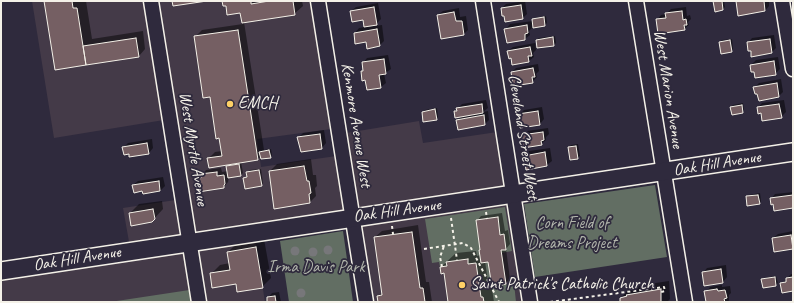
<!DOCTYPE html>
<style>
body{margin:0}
#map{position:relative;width:794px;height:303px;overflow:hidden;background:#2f2a3d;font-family:Caveat,sans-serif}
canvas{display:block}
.frame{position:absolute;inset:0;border:2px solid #f4f1e8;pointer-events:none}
</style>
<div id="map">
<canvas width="794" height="303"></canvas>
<div class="frame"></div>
</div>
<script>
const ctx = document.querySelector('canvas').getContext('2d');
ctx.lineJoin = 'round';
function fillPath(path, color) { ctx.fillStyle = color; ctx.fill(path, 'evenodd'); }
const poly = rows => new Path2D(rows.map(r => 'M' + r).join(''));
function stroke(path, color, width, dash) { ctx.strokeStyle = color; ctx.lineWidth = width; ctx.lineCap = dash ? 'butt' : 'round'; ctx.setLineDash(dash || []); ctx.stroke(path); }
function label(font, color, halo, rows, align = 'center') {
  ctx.font = font + ' Caveat,sans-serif'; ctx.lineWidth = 3.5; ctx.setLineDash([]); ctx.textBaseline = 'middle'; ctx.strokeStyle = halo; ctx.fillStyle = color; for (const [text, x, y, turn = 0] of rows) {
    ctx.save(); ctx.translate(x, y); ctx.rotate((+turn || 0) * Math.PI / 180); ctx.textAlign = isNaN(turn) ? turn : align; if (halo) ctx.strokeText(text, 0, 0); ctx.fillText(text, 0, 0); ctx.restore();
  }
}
const built = poly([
 [32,1,318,1,339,128,257,139,261,167,343,155,340,134,419,121,423,143,504,131,530,302,366,302,353,218,254,233,265,302,1,302,1,271,131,253,123,208,182,199,170,119,54,138]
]);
const green = poly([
 [655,185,667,257,535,277,524,204],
 [505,207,512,251,501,253,501,250,506,249,504,235,500,235,497,217,476,221,480,250,479,251,481,263,488,262,492,286,514,283,516,302,484,302,483,297,481,297,476,263,468,264,467,259,447,262,447,266,440,267,439,262,432,263,425,219],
 [343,231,353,302,289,302,280,241],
 [196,289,198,302,110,302]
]);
const shadow = poly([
 [45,1,86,1,92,39,143,31,145,49,139,56,56,69],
 [223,1,302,1,303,6,294,14,244,22,264,150,271,149,272,155,270,157,261,156,258,159,241,162,243,173,241,175,229,177,228,182,224,187,198,182,198,179,206,170,221,168,222,172,228,171,228,167,230,164,208,159,215,152,222,151,210,96,195,37,202,30,243,24,241,12,227,5],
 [525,1,527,14,523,18,502,8,506,4],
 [714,1,724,1,725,7,723,9],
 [737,1,769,1,769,6,765,11],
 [378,3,381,19,376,24,363,19,351,11,356,7],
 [686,7,687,16,690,15,691,19,688,22,689,25,684,29,657,20,661,15,666,14,671,9],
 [459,8,460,17,466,16,468,30,464,34,438,15,443,11],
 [546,16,547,23,545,25,533,27,529,31,530,35,525,39,508,42,506,29,510,24,533,21,535,18],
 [382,25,384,41,380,45,367,41,355,33,359,28],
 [774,35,776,48,772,52,751,50,748,43,752,38],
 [555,36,556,43,554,45,537,40,539,38],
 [732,39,733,49,731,51,720,42,722,40],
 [535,43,536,50,533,53,534,57,529,61,513,64,512,57,508,51,513,47],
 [388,55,391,69,384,74,386,83,381,87,368,89,366,79,362,72,364,70,363,63,367,58],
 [778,57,780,69,775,74,751,65,756,60],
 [538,64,539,71,536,74,537,77,532,82,512,72,516,68],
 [781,79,783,92,779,96,755,87,759,83],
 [486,100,488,108,483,112,488,111,489,120,485,124,458,120,462,115,455,111,462,104],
 [784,100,786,112,781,117,761,112,758,108,762,103],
 [743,103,744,110,742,112,731,107,733,105],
 [542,107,544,119,540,124,519,115,524,110],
 [437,108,438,117,436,119,423,112,425,110],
 [548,128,549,134,546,137,546,140,541,144,522,135,527,131],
 [324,130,326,143,322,148,298,138,303,133],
 [152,139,153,148,149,153,130,153,123,148,128,143],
 [578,144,580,156,577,158,569,147,571,145],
 [550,148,552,161,547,165,527,168,525,156,529,151],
 [311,159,313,175,316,175,317,186,315,188,316,196,310,202,270,171,277,164],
 [261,169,263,183,261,186,244,178,248,176,247,173,250,170],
 [163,177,165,186,160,191,144,193,143,190,133,185,138,181],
 [793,192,793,207,774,203,771,199,775,194],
 [760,193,761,201,759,204,747,197,749,195],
 [162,201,163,209,151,222,130,213,139,204],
 [502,213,505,231,508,230,510,244,506,249,510,279,505,284,489,261,485,261,489,289,492,289,494,302,449,302,444,272,441,267,456,253,476,251,477,256,480,255,481,249,477,221,481,216],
 [418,225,426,282,429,282,432,302,379,302,378,296,383,292,375,237,382,231],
 [793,231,793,248,775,251,773,238,778,234],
 [264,239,271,278,262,287,236,283,211,274,220,265,230,263,228,252,237,243],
 [726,265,727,277,723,282,703,273,707,268],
 [791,274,793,274,793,290,782,284],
 [776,276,778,283,775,285,762,280,764,278],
 [669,281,670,299,667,302,621,302,621,298,629,289,634,289,636,286],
 [722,285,722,287,730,286,731,293,729,295,729,300,728,302,707,302,706,292,710,287],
 [279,292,281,302,267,302,268,298,272,293]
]);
const building = poly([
 [44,1,72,1,73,8,77,8,86,65,55,70,44,1],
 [172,1,207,1,173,6,172,1],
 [222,1,251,1,251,4,269,1,293,1,295,15,242,23,240,13,227,15,226,6,223,6,222,1],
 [713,1,722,1,723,10,715,12,713,1],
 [736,1,764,1,765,11,738,16,736,1],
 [521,5,523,19,505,22,504,16,502,16,501,8,521,5],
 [374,7,377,25,364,27,363,20,352,22,350,11,374,7],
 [682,11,683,20,686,19,687,25,684,25,685,30,658,34,656,19,666,18,665,13,682,11],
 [454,12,456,21,462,21,464,35,441,39,437,15,454,12],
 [544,17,545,26,533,28,532,19,544,17],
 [527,25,528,33,525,34,525,40,507,43,504,29,527,25],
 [377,29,380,46,367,49,366,42,355,44,354,33,377,29],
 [238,30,258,160,209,168,207,158,222,156,219,138,216,139,210,97,203,98,194,36,238,30],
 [553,37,554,46,537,48,536,40,553,37],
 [136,38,139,57,86,65,83,46,136,38],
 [770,39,772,53,751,57,751,51,748,51,747,42,770,39],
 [730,40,732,52,721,54,719,42,730,40],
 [530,47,532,56,528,56,529,62,512,65,511,58,509,59,507,51,530,47],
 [384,59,386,74,379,75,381,88,367,90,365,80,362,81,361,71,363,71,362,62,384,59],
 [774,61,776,75,755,78,754,72,751,72,750,65,774,61],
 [533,68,535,77,532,77,533,83,513,86,511,72,533,68],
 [777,83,779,97,759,101,757,94,755,94,753,87,777,83],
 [482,104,483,113,455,118,454,111,457,111,456,108,482,104],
 [779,104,782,118,762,121,761,113,758,114,757,107,779,104],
 [742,105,743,113,732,115,730,107,742,105],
 [435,109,437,120,423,122,422,112,435,109],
 [538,111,540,125,520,128,518,114,538,111],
 [484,115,485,125,458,130,456,120,484,115],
 [543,132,544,140,541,141,542,145,523,148,521,135,543,132],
 [320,134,322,149,301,152,297,137,320,134],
 [147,143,149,154,129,157,129,154,124,155,122,147,147,143],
 [576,146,578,159,570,160,568,147,576,146],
 [269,150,271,158,261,159,259,152,269,150],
 [545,152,547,166,526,170,524,156,545,152],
 [239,164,241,176,228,178,226,166,239,164],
 [304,166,307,181,309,181,311,193,309,194,310,203,274,209,269,171,304,166],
 [259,170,262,186,245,189,243,178,247,177,246,172,259,170],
 [217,172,217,176,224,175,225,184,224,185,224,188,198,192,196,182,198,182,197,178,201,178,200,174,217,172],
 [159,181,160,191,143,194,142,191,134,193,132,185,159,181],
 [758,195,760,204,747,206,746,196,758,195],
 [793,195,793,208,774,211,773,204,771,205,770,198,793,195],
 [153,209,155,219,152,222,131,226,129,213,153,209],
 [498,217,500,235,504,234,506,250,501,250,506,284,492,287,488,262,481,263,479,250,480,250,476,220,498,217],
 [412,232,420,288,423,288,425,302,378,302,377,296,382,295,374,237,412,232],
 [791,235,793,249,774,252,772,238,791,235],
 [256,247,263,288,237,292,236,284,212,288,210,273,230,270,227,252,256,247],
 [468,259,468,264,476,263,481,297,483,297,484,302,448,302,444,273,441,274,440,267,447,266,446,262,468,259],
 [721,269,723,283,704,286,702,272,721,269],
 [775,277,776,286,763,288,761,279,775,277],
 [793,277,793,291,782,293,780,283,786,282,786,278,793,277],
 [661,289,661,302,620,302,620,298,627,296,626,295,661,289],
 [717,289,718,291,725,290,727,298,724,299,725,302,706,302,704,291,717,289],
 [275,296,276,302,266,302,267,301,267,297,275,296]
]);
const path = poly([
 [486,212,487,219],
 [451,218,457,260],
 [392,226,393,234],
 [424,249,463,243,471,248,499,302],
 [442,267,440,257,444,246],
 [550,302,664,287,665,291,661,292]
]);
const minor = poly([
 [151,1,199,302],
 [318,1,366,302],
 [483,1,530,302],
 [636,1,685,302],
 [782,1,793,69]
]);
const tertiary = poly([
 [1,271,793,152]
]);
const trees = [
 [328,250],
 [295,251],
 [313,252],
 [301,293]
];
const markers = [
 [230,104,4,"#ffd166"],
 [462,285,4,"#ffd166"]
];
const streetNames = [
 ["West Marion Avenue",668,89,81],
 ["Kenmore Avenue West",356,125,81],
 ["Cleveland Street West",523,137,81],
 ["West Myrtle Avenue",193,149,81],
 ["Oak Hill Avenue",717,164,-9],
 ["Oak Hill Avenue",397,211,-8],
 ["Oak Hill Avenue",77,259,-9]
];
const poiNames = [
 ["EMCH",238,104],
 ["Saint Patrick's Catholic Church",470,285]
];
const parkNames = [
 ["Corn Field of",572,224],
 ["Dreams Project",572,244],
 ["Irma Davis Park",316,268]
];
fillPath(built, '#443a48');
fillPath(green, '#626e63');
fillPath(shadow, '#0007');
fillPath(building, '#755f63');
stroke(building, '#f4f1e8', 1);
stroke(minor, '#f4f1e8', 17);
stroke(tertiary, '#f4f1e8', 20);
stroke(path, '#f4f1e8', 2, [3, 3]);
stroke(minor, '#2f2a3d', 14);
stroke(tertiary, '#2f2a3d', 17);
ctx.fillStyle = '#77777a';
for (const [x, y] of trees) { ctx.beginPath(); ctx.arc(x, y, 4.5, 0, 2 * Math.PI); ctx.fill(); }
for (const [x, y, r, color] of markers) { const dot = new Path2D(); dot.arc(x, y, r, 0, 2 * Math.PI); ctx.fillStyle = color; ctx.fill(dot); stroke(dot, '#2f2a3d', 1.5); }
label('17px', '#f4f1e8', '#2f2a3d', streetNames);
label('17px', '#f4f1e8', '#2f2a3d', poiNames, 'left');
label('17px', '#b2b6ac', '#2f2a3d', parkNames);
</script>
